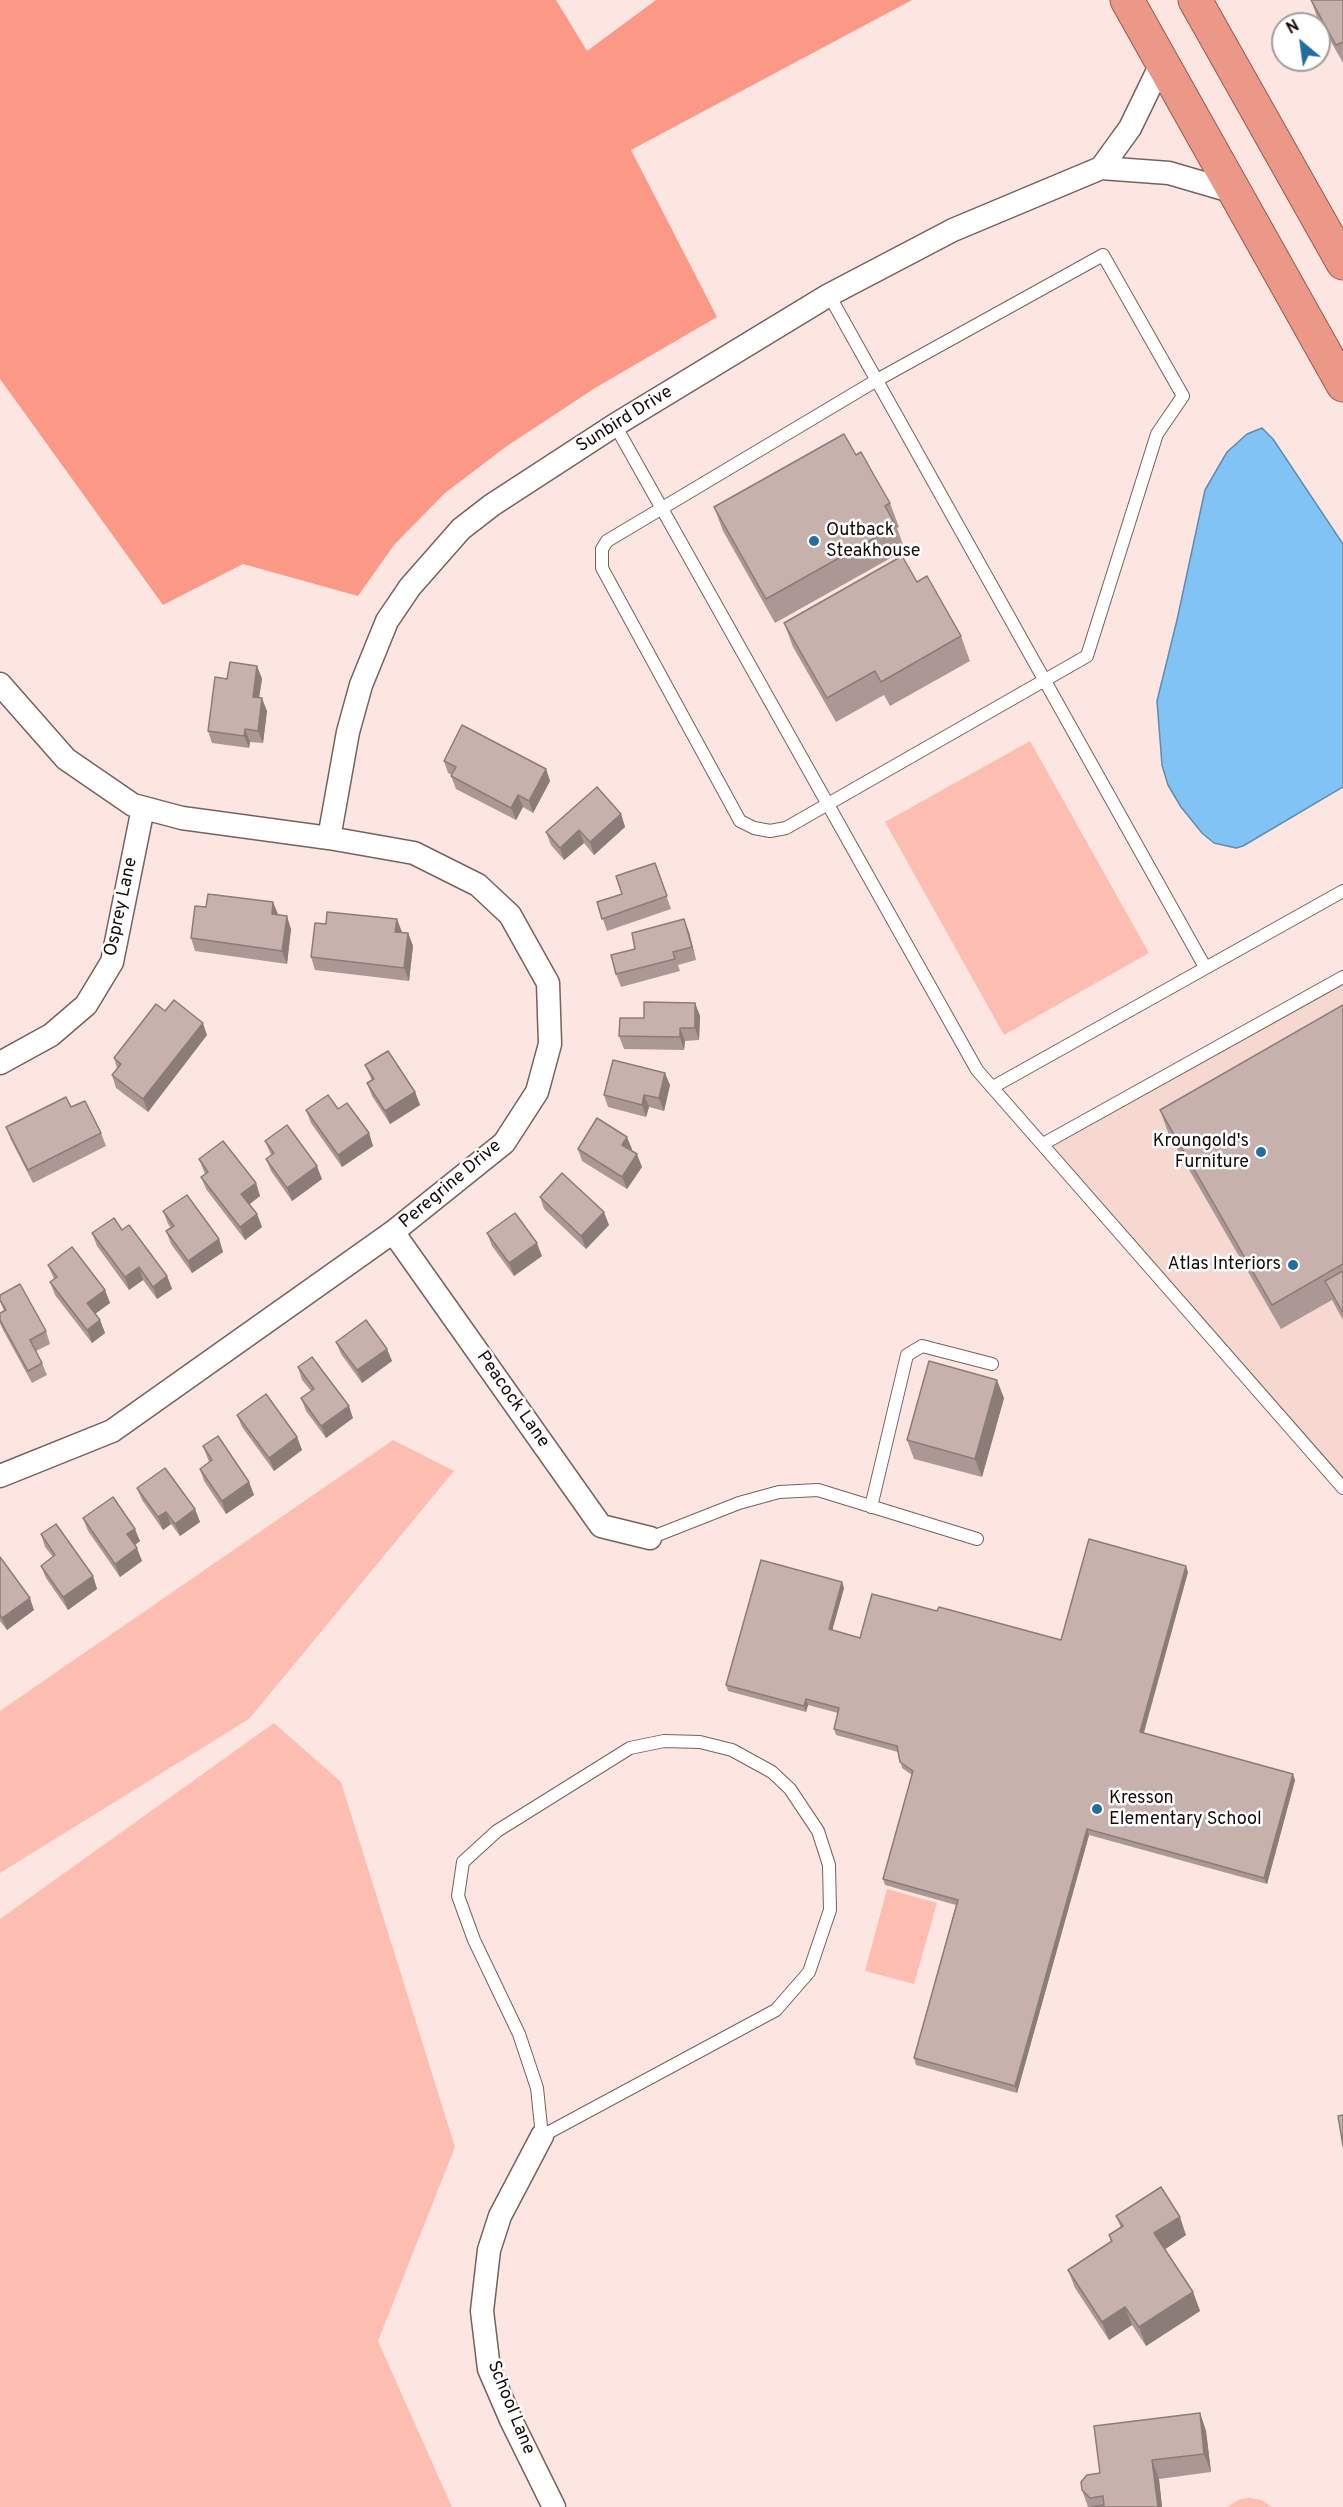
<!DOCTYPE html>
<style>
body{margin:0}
#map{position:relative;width:1343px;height:2507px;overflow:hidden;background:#fde6e1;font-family:Overpass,sans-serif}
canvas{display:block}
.north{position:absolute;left:1271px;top:12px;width:60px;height:60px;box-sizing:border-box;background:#fff;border:2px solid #a19d9d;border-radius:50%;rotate:331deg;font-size:16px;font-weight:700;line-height:24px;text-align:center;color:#130b0a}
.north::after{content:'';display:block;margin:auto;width:21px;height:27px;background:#226ea1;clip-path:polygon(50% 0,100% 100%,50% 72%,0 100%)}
</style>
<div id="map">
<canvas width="1343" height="2507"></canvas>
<div class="north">N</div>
</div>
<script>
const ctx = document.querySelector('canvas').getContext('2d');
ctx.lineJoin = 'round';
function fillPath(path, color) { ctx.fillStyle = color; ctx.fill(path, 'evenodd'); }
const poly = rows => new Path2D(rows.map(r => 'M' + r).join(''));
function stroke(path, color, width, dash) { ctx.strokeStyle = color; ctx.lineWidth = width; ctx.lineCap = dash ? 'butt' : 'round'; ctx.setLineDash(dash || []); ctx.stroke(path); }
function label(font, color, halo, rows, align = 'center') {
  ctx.font = font + ' Overpass,sans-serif'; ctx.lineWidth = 5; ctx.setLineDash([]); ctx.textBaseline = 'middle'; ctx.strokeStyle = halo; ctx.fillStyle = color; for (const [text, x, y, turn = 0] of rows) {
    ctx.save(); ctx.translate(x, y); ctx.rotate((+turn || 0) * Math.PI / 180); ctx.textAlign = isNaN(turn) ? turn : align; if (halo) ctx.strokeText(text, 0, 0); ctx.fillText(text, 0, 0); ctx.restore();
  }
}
const built = poly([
 [1343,977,1343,1488,1043,1144]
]);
const green = poly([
 [1030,741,1149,953,1004,1035,885,822],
 [393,1440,454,1471,249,1719,0,1873,0,1711],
 [274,1723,341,1782,455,2147,378,2341,452,2507,0,2507,0,1919],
 [887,1889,937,1903,914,1984,865,1971],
 [1250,2498,1261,2500,1272,2507,1227,2507,1240,2499]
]);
const forest = poly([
 [0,0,556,0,587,51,656,0,912,0,631,150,717,317,595,388,507,446,445,493,394,545,358,596,243,564,163,605,0,379]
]);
const water = poly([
 [1262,428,1273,439,1343,544,1343,787,1243,846,1236,848,1214,843,1202,833,1181,807,1168,785,1162,765,1157,701,1177,620,1205,490,1227,452,1247,434,1262,428]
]);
const service = poly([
 [1103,255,1183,396,1157,434,1087,656,786,828,770,831,754,828,740,821,602,568,602,549,607,541,877,380,1103,255],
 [829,295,1205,967],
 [615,425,977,1070,1343,1488],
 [993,1087,1343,891],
 [1043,1144,1343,977],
 [871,1507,907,1355,922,1346,992,1364],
 [650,1538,739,1503,779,1492,818,1490,977,1539],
 [664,1741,700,1742,732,1750,772,1772,790,1789,818,1831,829,1865,830,1910,809,1972,776,2010,542,2136,537,2088,519,2034,474,1940,458,1896,463,1862,497,1831,630,1748,664,1741]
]);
const minor = poly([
 [1162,62,1130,128,1101,168,1169,173,1234,192],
 [0,684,66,759,133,805,182,818,329,838,414,853,478,885,510,915,548,983,550,1044,537,1092,504,1143,393,1232,112,1431,0,1476],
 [329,838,348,732,361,685,387,621,410,587,461,529,492,505,615,425,829,295,953,230,1101,168],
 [0,1063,51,1035,86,1005,112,962,143,808],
 [393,1232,601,1526,650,1538],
 [542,2136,500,2216,489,2250,482,2311,489,2369,511,2420,554,2507]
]);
const trunk = poly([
 [1127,0,1343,385],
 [1195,0,1343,263]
]);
const wall = poly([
 [1311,0,1343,0,1343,63,1317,17],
 [856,455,890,503,899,527,897,528,905,550,775,623,723,531,714,507],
 [917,582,961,636,970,661,890,706,884,695,836,722,793,647,784,623],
 [257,666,262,679,259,698,267,711,263,743,250,742,249,748,212,743,208,731,227,679],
 [444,761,546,769,550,781,533,813,523,807,516,820,456,789,451,776,452,775,448,773],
 [621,814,625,827,594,855,584,843,564,860,551,845,546,832],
 [655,863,671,909,607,931,597,902,622,894],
 [278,915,291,929,287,964,195,951,191,938],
 [402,932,401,933,408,933,413,946,409,981,315,970,311,957],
 [689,932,696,960,678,965,680,971,621,987,616,974,635,949],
 [695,1003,700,1016,699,1040,685,1041,684,1050,624,1049,619,1036,644,1018],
 [1343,1005,1343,1320,1332,1300,1281,1329,1169,1135,1160,1110],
 [165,1011,207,1035,148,1112,116,1088,112,1075,117,1068,114,1058],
 [365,1065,415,1092,420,1105,390,1124,372,1096,367,1083,372,1081],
 [670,1085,664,1111,649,1107,646,1117,608,1107,604,1095],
 [71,1107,101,1133,106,1146,33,1183,11,1140,6,1127],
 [338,1109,369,1133,373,1146,342,1167,311,1123,306,1110],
 [265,1141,322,1179,292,1201,271,1171,266,1159,271,1155],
 [578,1149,632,1149,631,1150,642,1167,627,1189,582,1161],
 [199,1159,256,1183,260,1196,249,1204,257,1214,262,1227,245,1240,206,1189,201,1177,205,1174],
 [540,1197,609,1225,586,1249,544,1209],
 [163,1211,219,1239,223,1252,192,1273,171,1244,166,1231,171,1228,168,1224],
 [122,1230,167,1276,172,1289,157,1299,143,1280,129,1290,97,1246,92,1233],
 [487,1233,542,1256,514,1276,492,1246],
 [48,1265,105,1290,110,1303,95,1314,100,1320,105,1333,92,1343,55,1295,50,1282,54,1279],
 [0,1295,46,1331,50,1344,36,1351,42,1363,47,1375,32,1383,2,1328,0,1323,0,1313,4,1311,0,1301],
 [336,1342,387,1349,392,1361,362,1383,341,1354],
 [298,1367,353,1418,326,1438,306,1411,301,1398,311,1391,302,1380],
 [1004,1398,982,1477,914,1459,907,1440],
 [237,1415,297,1437,302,1450,274,1471,242,1427],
 [203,1446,249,1482,254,1495,226,1514,204,1481,200,1469,209,1462],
 [137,1488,195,1509,200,1522,180,1536,171,1524,163,1530,142,1500],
 [83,1518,140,1541,135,1545,142,1561,120,1577,88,1531],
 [41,1534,93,1576,97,1589,68,1610,46,1578,41,1566,53,1557,45,1547],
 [0,1557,34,1610,7,1630,0,1621],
 [1188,1572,1144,1733,1295,1780,1267,1884,1089,1835,1017,2093,916,2065,914,2058,956,1905,885,1885,883,1879,912,1775,902,1768,898,1752,836,1735,834,1729,838,1713,808,1705,806,1712,728,1691,726,1685,844,1588,832,1630,860,1638,937,1611,1061,1640],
 [1116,2216,1186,2235,1165,2249,1193,2292,1200,2311,1146,2346,1132,2325,1109,2340,1075,2288,1068,2270,1111,2242,1109,2235,1121,2228],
 [1200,2413,1206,2431,1211,2472,1159,2479,1162,2507,1088,2507,1082,2490,1100,2473]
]);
const shadedWall = poly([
 [257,666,262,679,257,710,253,697],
 [262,698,267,711,263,743,258,731],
 [245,729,250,742,249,748,244,736],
 [546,769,550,781,533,813,529,801],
 [518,795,523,807,516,820,511,808],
 [621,814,625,827,594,855,590,842],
 [579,830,584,843,564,860,560,848],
 [273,902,278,914,276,927,272,914],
 [287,916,291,929,287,964,282,951],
 [397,919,402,932,400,945,395,932],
 [684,919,689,932,696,960,692,947],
 [408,933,413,946,409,981,404,968],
 [695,1003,700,1016,699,1040,695,1028],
 [203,1023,207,1035,148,1112,143,1099],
 [680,1028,685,1041,684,1050,680,1037],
 [665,1073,670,1085,664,1111,659,1098],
 [415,1092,420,1105,390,1124,385,1111],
 [644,1095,649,1107,646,1117,642,1105],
 [369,1133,373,1146,342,1167,338,1155],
 [627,1137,632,1149,627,1157,622,1145],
 [637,1154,642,1167,627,1189,622,1177],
 [317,1166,322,1179,292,1201,287,1188],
 [256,1183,260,1196,246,1207,241,1194],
 [604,1212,609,1225,586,1249,581,1236],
 [257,1214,262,1227,245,1240,240,1227],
 [219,1239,223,1252,192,1273,188,1261],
 [537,1243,542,1256,514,1276,509,1263],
 [139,1267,143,1280,129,1290,125,1277],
 [167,1276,172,1289,157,1299,153,1287],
 [105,1290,110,1303,92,1316,87,1303],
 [100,1320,105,1333,92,1343,87,1330],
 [387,1349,392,1361,362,1383,357,1370],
 [997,1380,1004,1398,982,1477,975,1459],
 [349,1406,353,1418,326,1438,321,1426],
 [297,1437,302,1450,274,1471,269,1458],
 [249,1482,254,1495,226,1514,222,1501],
 [195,1509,200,1522,180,1536,175,1524],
 [166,1512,171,1524,163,1530,158,1517],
 [135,1529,140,1541,132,1547,127,1534],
 [137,1548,142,1561,120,1577,115,1564],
 [1186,1566,1188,1572,1142,1738,1140,1732],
 [93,1576,97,1589,68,1610,63,1597],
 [842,1582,844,1588,831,1635,829,1629],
 [30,1598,34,1610,7,1630,2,1618],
 [806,1699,808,1705,806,1712,804,1706],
 [1293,1774,1295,1780,1267,1884,1264,1878],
 [1087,1829,1089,1835,1017,2093,1015,2086],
 [1180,2217,1186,2235,1161,2252,1154,2233],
 [1193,2292,1200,2311,1146,2346,1139,2327],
 [1125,2307,1132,2325,1109,2340,1102,2322],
 [1200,2413,1206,2431,1211,2472,1204,2454],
 [1152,2460,1159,2479,1162,2507,1158,2507]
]);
const building = poly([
 [1311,0,1343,0,1343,42,1336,45,1311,0],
 [844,434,856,455,861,452,875,477,890,503,885,506,896,526,766,599,714,507,844,434],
 [902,556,917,582,927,576,961,636,881,682,875,671,827,698,784,623,902,556],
 [230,662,257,666,253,697,262,698,258,731,245,729,244,736,208,731,215,677,227,679,230,662],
 [462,725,546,769,529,801,518,795,511,808,451,776,456,767,444,761,462,725],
 [597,787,621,814,590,842,579,830,560,848,546,832,597,787],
 [655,863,667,896,602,919,597,902,622,894,616,876,655,863],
 [208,894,273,902,272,914,287,916,282,951,191,938,195,906,206,907,208,894],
 [327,912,397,919,395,932,408,933,404,968,311,957,315,923,326,924,327,912],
 [684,919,692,947,673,952,675,959,616,974,611,955,635,949,632,933,684,919],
 [174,1000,203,1023,143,1099,112,1075,121,1064,114,1058,156,1004,165,1011,174,1000],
 [644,1002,695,1003,695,1028,680,1028,680,1037,619,1036,620,1018,644,1018,644,1002],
 [1343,1005,1343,1264,1272,1305,1160,1110,1343,1005],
 [388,1051,415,1092,385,1111,367,1083,374,1079,365,1065,388,1051],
 [613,1060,665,1073,659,1098,644,1095,642,1105,604,1095,613,1060],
 [328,1095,338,1109,347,1103,369,1133,338,1155,306,1110,328,1095],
 [66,1097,71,1107,85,1101,101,1133,28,1170,6,1127,66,1097],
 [597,1118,627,1137,622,1145,637,1154,622,1177,578,1149,597,1118],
 [287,1125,317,1166,287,1188,266,1159,274,1153,265,1141,287,1125],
 [223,1141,256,1183,241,1194,257,1214,240,1227,201,1177,208,1172,199,1159,223,1141],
 [562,1173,604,1212,581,1236,540,1197,562,1173],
 [187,1195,219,1239,188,1261,166,1231,174,1226,163,1211,187,1195],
 [515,1213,537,1243,509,1263,487,1233,515,1213],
 [114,1218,122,1230,129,1225,167,1276,153,1287,139,1267,125,1277,92,1233,114,1218],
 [72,1247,105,1290,87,1303,100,1320,87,1330,50,1282,57,1277,48,1265,72,1247],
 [1343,1271,1343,1313,1325,1281,1343,1271],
 [20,1284,46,1331,30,1340,42,1363,28,1371,0,1320,0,1313,6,1310,0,1300,0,1295,20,1284],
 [366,1320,387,1349,357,1370,336,1342,366,1320],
 [312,1357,349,1406,321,1426,301,1398,314,1389,298,1367,312,1357],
 [929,1361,997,1380,975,1459,907,1440,929,1361],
 [266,1394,297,1437,269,1458,237,1415,266,1394],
 [218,1436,249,1482,222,1501,200,1469,212,1460,203,1446,218,1436],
 [165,1468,195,1509,175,1524,166,1512,158,1517,137,1488,165,1468],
 [113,1497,135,1529,127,1534,137,1548,115,1564,83,1518,113,1497],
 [56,1524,93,1576,63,1597,41,1566,55,1555,41,1534,56,1524],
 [1089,1539,1186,1566,1140,1732,1293,1774,1264,1878,1087,1829,1015,2086,914,2058,958,1900,883,1879,913,1771,900,1762,897,1746,834,1729,839,1708,806,1699,804,1706,726,1685,761,1560,842,1582,829,1629,860,1638,872,1594,937,1611,939,1607,1061,1640,1089,1539],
 [0,1557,30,1598,2,1618,0,1615,0,1557],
 [1343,2115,1343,2146,1338,2116,1343,2115],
 [1161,2187,1180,2217,1154,2233,1193,2292,1139,2327,1125,2307,1102,2322,1068,2270,1112,2241,1109,2235,1123,2226,1116,2216,1161,2187],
 [1200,2413,1204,2454,1152,2460,1158,2507,1091,2507,1104,2505,1103,2496,1090,2498,1082,2490,1081,2482,1087,2475,1100,2473,1094,2426,1200,2413]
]);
const markers = [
 [814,541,6,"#226ea1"],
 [1261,1152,6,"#226ea1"],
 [1293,1265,6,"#226ea1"],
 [1097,1809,6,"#226ea1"]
];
const streetNames = [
 ["Sunbird Drive",625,420,-32],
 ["Osprey Lane",122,907,-78],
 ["Peregrine Drive",451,1185,-40],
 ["Peacock Lane",512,1400,55],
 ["School Lane",510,2408,68]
];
const poiNames = [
 ["Outback",826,531],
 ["Steakhouse",826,552],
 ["Kroungold's",1249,1142,"right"],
 ["Furniture",1249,1163,"right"],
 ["Atlas Interiors",1281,1265,"right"],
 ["Kresson",1109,1799],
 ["Elementary School",1109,1820]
];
fillPath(built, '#f7d8d1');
fillPath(green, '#fdbdb1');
fillPath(forest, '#fc9986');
fillPath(water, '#81c3f5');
stroke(water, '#608cae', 1.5);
stroke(service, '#75625e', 14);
stroke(minor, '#75625e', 25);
stroke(trunk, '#9c5648', 35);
stroke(service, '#fff', 12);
stroke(minor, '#fff', 22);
stroke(trunk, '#eb9888', 33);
fillPath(wall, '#ab9894');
fillPath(shadedWall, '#8b7c78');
fillPath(building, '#c7b1ac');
stroke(building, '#8b7c78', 1.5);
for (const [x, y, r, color] of markers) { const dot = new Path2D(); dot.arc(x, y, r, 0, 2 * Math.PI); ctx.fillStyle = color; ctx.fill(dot); stroke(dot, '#fff', 2); }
label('18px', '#130b0a', '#fff', streetNames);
label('18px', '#130b0a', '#fff', poiNames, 'left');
</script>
